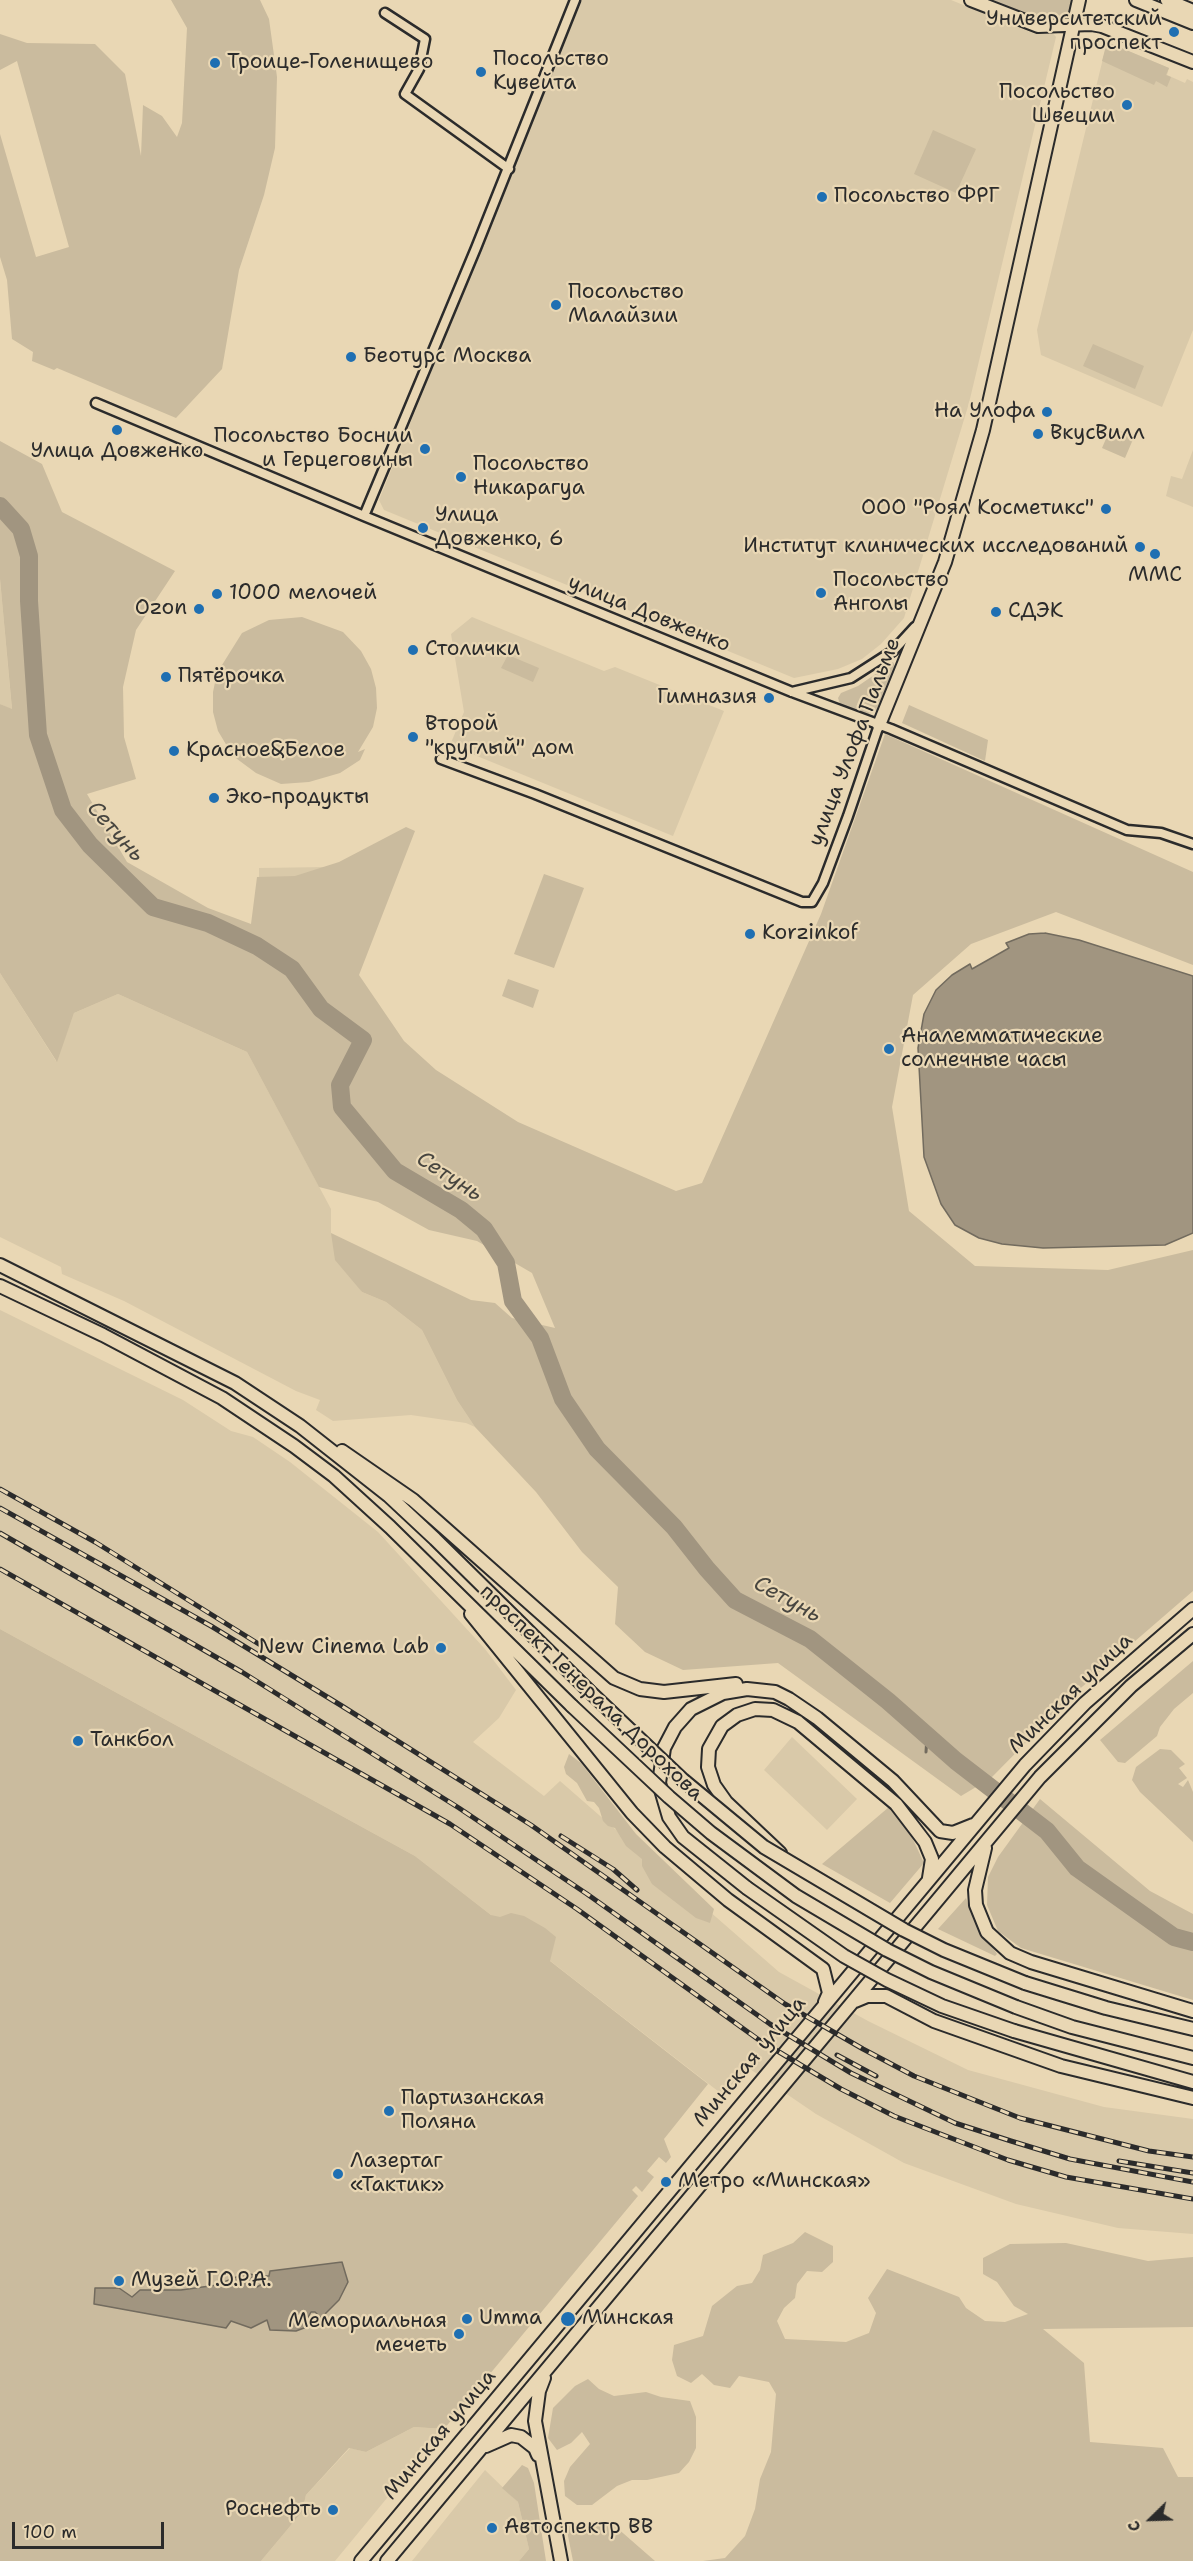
<!DOCTYPE html>
<meta charset="utf-8">
<style>
body{margin:0}
#map{position:relative;width:1193px;height:2561px;overflow:hidden;background:#e9d7b4;font-family:"Shantell Sans",sans-serif}
canvas{display:block}
.north{position:absolute;left:1121px;top:2489px;width:60px;height:60px;-webkit-text-stroke:4px #e9d7b4;paint-order:stroke;rotate:247deg;font-size:16px;font-weight:700;line-height:24px;text-align:center;color:#2b2b2b}
.north::after{content:'';display:block;margin:auto;width:21px;height:27px;background:#2b2b2b;clip-path:polygon(50% 0,100% 100%,50% 72%,0 100%)}
.scale{position:absolute;left:12px;top:2522px;width:152px;height:27px;box-sizing:border-box;border:3px solid #2b2b2b;border-top:0;padding-left:8px;font-size:18px;line-height:21px;white-space:nowrap;color:#2b2b2b;-webkit-text-stroke:4px #e9d7b4;paint-order:stroke}
</style>
<div id="map">
<canvas width="1193" height="2561"></canvas>
<div class="north">С</div>
<div class="scale">100 m</div>
</div>
<script>
const ctx = document.querySelector('canvas').getContext('2d');
ctx.lineJoin = 'round';
function fillPath(path, color) { ctx.fillStyle = color; ctx.fill(path, 'evenodd'); }
const poly = rows => new Path2D(rows.map(r => 'M' + r).join(''));
function stroke(path, color, width, dash) { ctx.strokeStyle = color; ctx.lineWidth = width; ctx.lineCap = dash ? 'butt' : 'round'; ctx.setLineDash(dash || []); ctx.stroke(path); }
function label(font, color, halo, rows, align = 'center') {
  ctx.font = font + ' "Shantell Sans",sans-serif'; ctx.lineWidth = 4.5; ctx.setLineDash([]); ctx.textBaseline = 'middle'; ctx.strokeStyle = halo; ctx.fillStyle = color; for (const [text, x, y, turn = 0] of rows) {
    ctx.save(); ctx.translate(x, y); ctx.rotate((+turn || 0) * Math.PI / 180); ctx.textAlign = isNaN(turn) ? turn : align; if (halo) ctx.strokeText(text, 0, 0); ctx.fillText(text, 0, 0); ctx.restore();
  }
}
const built = poly([
 [582,0,951,0,1035,34,1049,29,1056,37,969,403,904,618,881,644,862,659,838,669,794,678,384,510,379,500],
 [1107,42,1169,68,1167,75,1185,83,1187,79,1193,82,1193,330,1162,407,1041,355,1037,330],
 [1193,450,1193,507,1166,496,1171,476,1182,479],
 [0,579,12,710,0,704],
 [472,617,604,671,615,667,724,711,673,836,450,745,464,712,451,634],
 [329,867,329,884,259,885,259,868],
 [0,973,56,1061,74,1013,118,994,247,1052,331,1209,331,1233,362,1292,386,1302,422,1330,457,1400,475,1427,466,1423,411,1415,333,1421,316,1410,320,1400,296,1391,124,1301,62,1274,61,1267,0,1237],
 [0,1310,183,1400,231,1431,253,1437,290,1462,378,1532,485,1649,516,1690,499,1718,473,1742,544,1796,560,1781,779,1972,868,2021,968,2070,1104,2107,1193,2119,1193,2234,1118,2228,1016,2204,904,2163,816,2114,747,2067,723,2095,415,1856,0,1629],
 [792,1737,857,1799,827,1830,764,1770],
 [414,2427,444,2429,335,2561,261,2561,302,2512,306,2495,350,2448,366,2452],
 [485,2470,518,2502,529,2549,519,2561,412,2561]
]);
const green = poly([
 [171,0,260,0,269,19,277,77,275,148,264,195,239,270,222,369,176,418,57,368,54,370,32,361,33,352,12,339,7,280,0,257,0,134,36,257,69,247,17,61,0,70,0,34,27,43,95,44,125,74,141,156,143,105,162,116,177,137,182,123,187,28],
 [990,0,1073,0,1069,13,1062,19,1046,22],
 [1107,42,1169,68,1166,75,1171,77,1167,87,1156,81,1154,85,1102,61],
 [933,130,976,149,956,193,914,174],
 [1093,344,1144,366,1135,389,1083,366],
 [1111,427,1134,437,1125,458,1102,448],
 [0,441,42,464,62,512,175,571,136,630,123,687,124,737,136,779,87,794,127,862,208,908,251,924,257,877,295,876,339,862,406,827,415,831,359,975,404,1041,436,1070,518,1122,676,1191,702,1183,821,914,885,734,1193,872,1193,965,1056,912,971,944,913,995,892,1107,909,1211,975,1266,1108,1270,1193,1250,1193,1591,1075,1693,991,1778,961,1796,778,1663,683,1670,645,1652,615,1624,618,1587,582,1552,536,1492,475,1427,457,1400,422,1330,386,1302,362,1292,335,1260,331,1233,471,1300,495,1303,512,1318,555,1328,532,1273,477,1241,429,1230,378,1202,319,1187,247,1052,118,994,74,1013,57,1062,0,973,0,704,12,709,0,579],
 [302,617,343,632,361,651,371,669,376,688,377,708,373,727,358,752,365,749,360,760,340,773,309,782,281,784,256,773,233,756,218,731,213,712,213,692,217,673,242,633,269,620],
 [508,655,539,668,533,682,501,668],
 [893,662,895,666,878,711,868,714,840,704,838,698,841,693,858,686],
 [909,705,988,740,985,761,902,723],
 [544,874,584,888,554,968,514,954],
 [508,979,539,990,533,1008,502,996],
 [0,1629,415,1856,491,1915,500,1917,511,1913,524,1916,545,1928,556,1937,550,1961,708,2084,664,2139,671,2157,666,2163,659,2157,647,2171,654,2177,642,2192,636,2186,632,2190,638,2196,444,2429,414,2427,366,2452,349,2448,306,2495,302,2512,261,2561,0,2561],
 [1193,1661,1193,1693,1174,1709,1160,1727,1157,1736,1125,1763,1118,1762,1100,1740],
 [1160,1749,1171,1750,1185,1764,1179,1768,1187,1778,1178,1784,1183,1787,1188,1780,1193,1792,1193,1842,1140,1792,1132,1780,1136,1767],
 [569,1754,581,1763,636,1834,714,1909,710,1923,696,1918,652,1884,642,1866,642,1859,626,1846,615,1828,608,1826,603,1821,599,1808,594,1802,587,1801,577,1783,566,1774,564,1767],
 [1040,1799,1150,1891,1193,1914,1193,2000,1021,1948,998,1931,987,1905,988,1877,998,1857],
 [889,1807,909,1831,924,1863,890,1903,822,1864],
 [966,1898,974,1921,997,1954,995,1956,938,1929],
 [805,2232,833,2246,833,2262,822,2272,807,2271,797,2284,795,2298,784,2308,777,2321,785,2339,846,2342,869,2333,876,2313,868,2298,887,2269,959,2297,966,2308,985,2321,1005,2322,1028,2314,1014,2306,997,2282,983,2274,983,2258,1010,2244,1066,2243,1148,2261,1193,2257,1193,2327,1043,2329,1084,2363,1090,2442,1163,2448,1178,2477,1193,2477,1193,2561,703,2561,725,2558,745,2536,755,2509,760,2479,771,2452,776,2394,769,2382,739,2376,730,2388,714,2385,702,2374,691,2383,677,2376,672,2360,674,2345,703,2336,712,2306,737,2286,752,2283,760,2270,763,2255,793,2243],
 [588,2379,599,2389,614,2396,646,2392,661,2397,690,2401,696,2417,696,2448,689,2462,679,2473,647,2480,632,2480,617,2486,592,2505,577,2505,565,2496,564,2481,570,2467,590,2444,582,2432,571,2443,557,2450,548,2438,553,2408,575,2386],
 [522,2465,528,2468,534,2483,546,2561,519,2561,529,2549,518,2502,502,2488],
 [608,2520,655,2561,573,2561,566,2526]
]);
const water = poly([
 [1045,933,1079,940,1193,976,1193,1233,1165,1245,1043,1248,1002,1244,979,1238,955,1225,941,1204,924,1157,918,1048,924,1014,936,990,952,975,970,964,972,969,1009,948,1006,943,1029,934,1045,933],
 [342,2262,348,2282,339,2300,321,2318,315,2312,311,2312,307,2319,312,2325,296,2331,270,2330,267,2320,251,2328,231,2321,226,2328,94,2304,95,2288,119,2288,132,2297,140,2290,181,2290,217,2285,246,2273,254,2275,250,2281,257,2287,262,2284,261,2276,269,2276,270,2271,342,2262]
]);
const stream = poly([
 [926,1752,927,1736]
]);
const river = poly([
 [0,506,21,529,29,556,29,601,38,735,63,810,90,845,153,907,208,923,257,946,292,969,321,1009,363,1040,340,1085,342,1107,395,1171,461,1210,484,1229,506,1263,513,1301,540,1338,563,1399,597,1449,674,1527,707,1569,735,1600,810,1639,888,1701,956,1761,1047,1831,1077,1868,1174,1937,1193,1942]
]);
const street = poly([
 [385,13,425,39,419,69,405,94,509,169],
 [96,403,364,516,792,692,891,729,1127,830,1161,833,1193,844],
 [364,516,476,248,575,0],
 [792,692,851,678,893,651,915,627],
 [441,759,535,794,802,902,812,902,823,883,848,816,879,725]
]);
const secondary = poly([
 [971,0,1038,26,1091,24,1102,26,1193,62],
 [1136,0,1193,23],
 [1167,0,1193,11],
 [879,725,945,562,983,430,1079,0],
 [0,1265,235,1383,300,1426,389,1496,435,1539,588,1690],
 [0,1286,103,1335,222,1398,294,1446,334,1476,390,1527,572,1706],
 [342,1451,413,1500,614,1678,640,1689,664,1692,736,1684],
 [471,1614,632,1813,665,1847,728,1900,823,1969,829,1993,825,2002],
 [985,1848,975,1890,976,1905,987,1932,1010,1953,1031,1962,1193,2011],
 [780,1853,726,1802,714,1785,708,1767,709,1749,722,1726,737,1715,755,1709,773,1710,798,1722,896,1804,925,1842,932,1859,929,1878],
 [747,1888,683,1837,669,1817,659,1783,664,1748,675,1727,691,1709,723,1693,747,1689,775,1692,789,1699,817,1718,893,1781,940,1831,953,1833,973,1825],
 [1025,1983,1106,2008,1193,2029],
 [855,2001,867,1996,886,1996,934,2021,1061,2066,1193,2098],
 [1016,2007,1072,2027,1193,2058],
 [1014,2031,1193,2082],
 [544,2378,539,2391,535,2421,561,2561],
 [486,2446,511,2435,521,2437,535,2448,538,2455],
 [361,2561,1025,1765,1085,1703,1193,1609],
 [387,2561,1040,1777,1131,1686,1193,1634]
]);
const rail = poly([
 [0,1489,95,1542,270,1651],
 [0,1508,211,1626,342,1706,531,1825,785,2004,863,2049,914,2076,1020,2118,1149,2151,1193,2157],
 [0,1533,242,1672,459,1808,587,1894,770,2024,851,2073,955,2123,1011,2141,1070,2159,1193,2182],
 [0,1569,450,1824,577,1909,759,2040,841,2089,894,2116,1008,2160,1066,2177,1193,2199],
 [561,1836,613,1869,637,1890],
 [837,2055,876,2076],
 [1119,2161,1193,2173]
]);
const secondaryBridge = poly([
 [588,1690,683,1780,764,1847,904,1930,944,1950,1025,1983],
 [572,1706,669,1797,711,1833,796,1896,887,1950,931,1972,1016,2007],
 [747,1888,844,1956,887,1980,942,2006,1014,2031]
]);
const markers = [
 [1174,32,6,"#1f6fb2"],
 [215,63,6,"#1f6fb2"],
 [481,72,6,"#1f6fb2"],
 [1127,105,6,"#1f6fb2"],
 [822,197,6,"#1f6fb2"],
 [556,305,6,"#1f6fb2"],
 [351,357,6,"#1f6fb2"],
 [1047,412,6,"#1f6fb2"],
 [117,430,6,"#1f6fb2"],
 [1038,434,6,"#1f6fb2"],
 [425,449,6,"#1f6fb2"],
 [461,477,6,"#1f6fb2"],
 [1106,509,6,"#1f6fb2"],
 [423,528,6,"#1f6fb2"],
 [1140,547,6,"#1f6fb2"],
 [1155,554,6,"#1f6fb2"],
 [821,593,6,"#1f6fb2"],
 [217,594,6,"#1f6fb2"],
 [199,609,6,"#1f6fb2"],
 [996,612,6,"#1f6fb2"],
 [413,650,6,"#1f6fb2"],
 [166,677,6,"#1f6fb2"],
 [769,698,6,"#1f6fb2"],
 [413,737,6,"#1f6fb2"],
 [174,751,6,"#1f6fb2"],
 [214,798,6,"#1f6fb2"],
 [750,934,6,"#1f6fb2"],
 [889,1049,6,"#1f6fb2"],
 [441,1648,6,"#1f6fb2"],
 [78,1741,6,"#1f6fb2"],
 [389,2111,6,"#1f6fb2"],
 [338,2174,6,"#1f6fb2"],
 [666,2182,6,"#1f6fb2"],
 [119,2281,6,"#1f6fb2"],
 [467,2319,6,"#1f6fb2"],
 [568,2319,8,"#1f6fb2"],
 [459,2334,6,"#1f6fb2"],
 [333,2510,6,"#1f6fb2"],
 [492,2528,6,"#1f6fb2"]
];
const poiNames = [
 ["Университетский",1162,20,"right"],
 ["проспект",1162,44,"right"],
 ["Посольство",493,60],
 ["Кувейта",493,84],
 ["Троице-Голенищево",227,63],
 ["Посольство",1115,93,"right"],
 ["Швеции",1115,117,"right"],
 ["Посольство ФРГ",834,197],
 ["Посольство",568,293],
 ["Малайзии",568,317],
 ["Беотурс Москва",363,357],
 ["На Улофа",1035,412,"right"],
 ["ВкусВилл",1050,434],
 ["Посольство Боснии",413,437,"right"],
 ["и Герцеговины",413,461,"right"],
 ["Улица Довженко",117,452,"center"],
 ["Посольство",473,465],
 ["Никарагуа",473,489],
 ["ООО \"Роял Косметикс\"",1094,509,"right"],
 ["Улица",435,516],
 ["Довженко, 6",435,540],
 ["Институт клинических исследований",1128,547,"right"],
 ["ММС",1155,576,"center"],
 ["Посольство",833,581],
 ["Анголы",833,605],
 ["1000 мелочей",229,594],
 ["Ozon",187,609,"right"],
 ["СДЭК",1008,612],
 ["Столички",425,650],
 ["Пятёрочка",178,677],
 ["Гимназия",757,698,"right"],
 ["Второй",425,725],
 ["\"круглый\" дом",425,749],
 ["Красное&Белое",186,751],
 ["Эко-продукты",226,798],
 ["Korzinkof",762,934],
 ["Аналемматические",901,1037],
 ["солнечные часы",901,1061],
 ["New Cinema Lab",429,1648,"right"],
 ["Танкбол",90,1741],
 ["Партизанская",401,2099],
 ["Поляна",401,2123],
 ["Лазертаг",350,2162],
 ["«Тактик»",350,2186],
 ["Метро «Минская»",678,2182],
 ["Музей Г.О.Р.А.",131,2281],
 ["Umma",479,2319],
 ["Минская",582,2319],
 ["Мемориальная",447,2322,"right"],
 ["мечеть",447,2346,"right"],
 ["Роснефть",321,2510,"right"],
 ["Автоспектр ВВ",504,2528]
];
const streetNames = [
 ["улица Довженко",649,614,22],
 ["улица Улофа Пальме",855,742,-69],
 ["проспект Генерала Дорохова",591,1693,44],
 ["Минская улица",1071,1694,-44],
 ["Минская улица",750,2062,-50],
 ["Минская улица",440,2435,-50]
];
const waterNames = [
 ["Сетунь",115,832,48],
 ["Сетунь",449,1177,33],
 ["Сетунь",787,1600,29]
];
fillPath(built, '#d9c9a9');
fillPath(green, '#cabb9e');
fillPath(water, '#a19580');
stroke(water, '#726b5e', 1.5);
stroke(stream, '#726b5e', 3);
stroke(river, '#a19580', 18);
stroke(street, '#2b2b2b', 13);
stroke(secondary, '#2b2b2b', 16);
stroke(street, '#e9d7b4', 8);
stroke(secondary, '#e9d7b4', 12);
stroke(rail, '#2b2b2b', 5);
stroke(rail, '#e9d7b4', 3, [9]);
stroke(secondaryBridge, '#2b2b2b', 16, []);
stroke(secondaryBridge, '#e9d7b4', 12);
for (const [x, y, r, color] of markers) { const dot = new Path2D(); dot.arc(x, y, r, 0, 2 * Math.PI); ctx.fillStyle = color; ctx.fill(dot); stroke(dot, '#e9d7b4', 2); }
label('21px', '#2b2b2b', '#e9d7b4', poiNames, 'left');
label('21px', '#2b2b2b', '#e9d7b4', streetNames);
label('italic 22px', '#484640', '#e9d7b4', waterNames);
</script>
